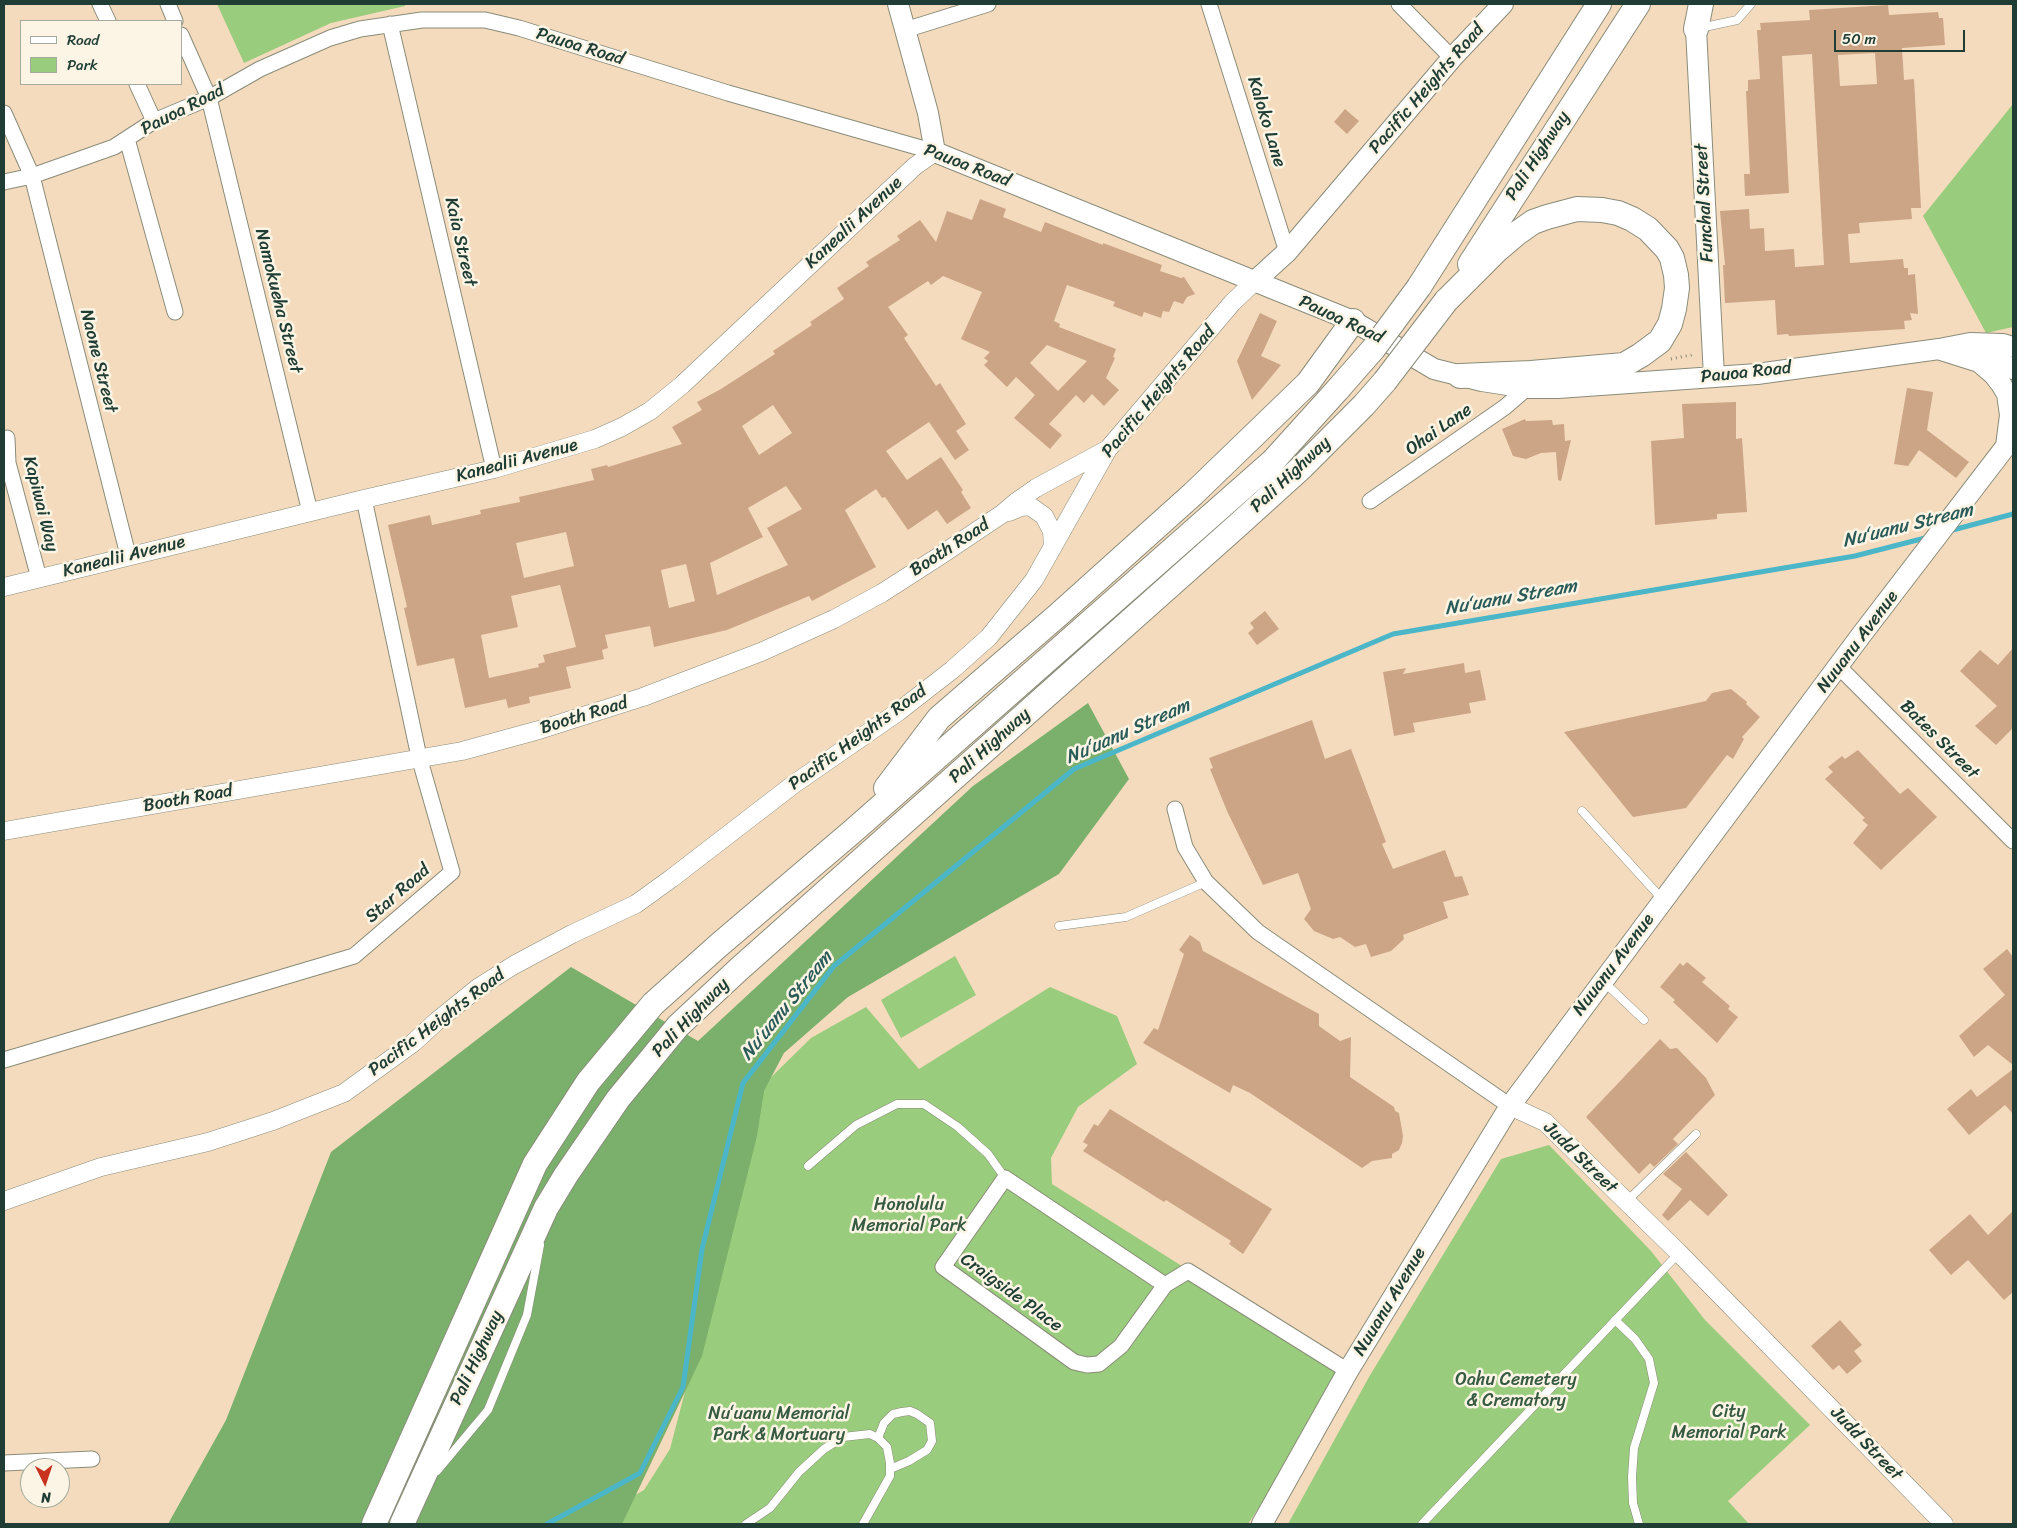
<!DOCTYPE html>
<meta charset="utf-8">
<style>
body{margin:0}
#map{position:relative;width:2017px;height:1528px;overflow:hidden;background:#f5dbbe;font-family:Sriracha,sans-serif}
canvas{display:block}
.frame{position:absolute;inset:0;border:5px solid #1f3d34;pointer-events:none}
.legend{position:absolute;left:20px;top:20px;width:162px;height:65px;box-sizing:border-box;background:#fcf5e5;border:1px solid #a4ab9e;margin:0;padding:6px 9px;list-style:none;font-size:15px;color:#1f3d34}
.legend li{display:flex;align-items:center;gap:10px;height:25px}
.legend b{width:25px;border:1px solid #a4ab9e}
.north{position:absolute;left:20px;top:1458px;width:50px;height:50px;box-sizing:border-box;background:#fcf5e5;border:1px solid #a4ab9e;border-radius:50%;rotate:176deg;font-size:14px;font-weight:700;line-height:20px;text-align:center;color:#1f3d34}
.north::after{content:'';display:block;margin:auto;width:18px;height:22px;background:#c8321e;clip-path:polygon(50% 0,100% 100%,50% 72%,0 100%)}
.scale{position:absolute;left:1834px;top:30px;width:131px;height:22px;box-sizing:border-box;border:2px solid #1f3d34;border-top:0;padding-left:6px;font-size:15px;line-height:18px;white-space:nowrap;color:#1f3d34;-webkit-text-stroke:4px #fcf5e5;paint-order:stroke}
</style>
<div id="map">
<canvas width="2017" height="1528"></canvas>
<div class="frame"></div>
<ul class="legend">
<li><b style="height:6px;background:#fff"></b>Road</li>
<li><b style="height:14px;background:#99cc7c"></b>Park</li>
</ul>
<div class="north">N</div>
<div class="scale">50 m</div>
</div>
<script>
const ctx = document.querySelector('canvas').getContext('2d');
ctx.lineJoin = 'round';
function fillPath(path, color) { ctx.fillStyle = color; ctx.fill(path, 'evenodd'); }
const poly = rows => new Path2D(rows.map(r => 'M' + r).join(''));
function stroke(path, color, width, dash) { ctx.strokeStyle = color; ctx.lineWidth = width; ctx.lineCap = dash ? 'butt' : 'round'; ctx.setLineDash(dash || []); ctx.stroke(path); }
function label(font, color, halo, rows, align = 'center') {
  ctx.font = font + ' Sriracha,sans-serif'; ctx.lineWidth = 5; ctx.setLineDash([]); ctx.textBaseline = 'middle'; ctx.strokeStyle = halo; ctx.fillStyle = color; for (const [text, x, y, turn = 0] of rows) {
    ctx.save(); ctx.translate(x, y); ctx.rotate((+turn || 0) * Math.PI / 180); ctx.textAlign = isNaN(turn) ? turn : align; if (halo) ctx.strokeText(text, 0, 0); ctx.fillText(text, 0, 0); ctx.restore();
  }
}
const green = poly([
 [217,4,405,4,405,6,331,23,244,63],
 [2013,104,2013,327,1986,333,1923,216],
 [955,956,976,995,901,1038,881,1000],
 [1050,987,1117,1016,1137,1064,1078,1107,1051,1158,1052,1184,1348,1371,1248,1524,585,1524,644,1490,670,1449,717,1269,757,1091,811,1038,866,1007,919,1069],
 [1549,1145,1651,1251,1705,1320,1810,1425,1728,1501,1749,1524,1288,1524,1369,1377,1501,1159]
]);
const forest = poly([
 [1088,703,1129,779,1059,874,848,997,784,1053,764,1091,757,1136,702,1356,622,1524,168,1524,226,1420,331,1152,571,967,698,1041,973,786]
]);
const stream = poly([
 [1949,531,2013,514],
 [547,1524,640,1473,683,1387,702,1249,743,1083,834,966,1074,769,1393,634,1855,556,1929,537]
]);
const building = poly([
 [1888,5,1889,15,1938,12,1939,18,1943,18,1945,45,1902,48,1904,80,1914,79,1921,208,1911,208,1912,219,1859,223,1860,233,1848,234,1850,263,1903,259,1904,268,1908,268,1908,275,1915,274,1918,314,1910,313,1912,320,1904,321,1905,329,1789,336,1788,334,1777,335,1775,300,1725,303,1723,265,1725,265,1720,211,1749,209,1750,229,1764,228,1765,251,1794,249,1795,267,1824,265,1812,54,1782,56,1789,193,1745,196,1744,174,1750,174,1746,91,1748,91,1748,80,1760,79,1757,30,1761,30,1760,23,1810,20,1809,10],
 [1875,53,1877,84,1840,86,1838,55],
 [1345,109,1359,121,1347,134,1334,122],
 [980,199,1006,209,1003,217,1041,232,1045,222,1103,245,1103,243,1162,265,1160,271,1181,278,1184,277,1195,294,1187,297,1183,304,1174,301,1169,312,1163,311,1161,318,1144,312,1142,317,1113,306,1115,302,1067,285,1054,321,1060,324,1059,327,1116,349,1113,357,1115,358,1106,378,1119,390,1104,406,1092,394,1084,403,1076,395,1049,424,1062,435,1050,449,1014,418,1035,395,1016,377,1007,387,984,365,988,361,984,358,990,352,961,339,982,292,943,276,931,285,928,281,888,307,908,335,904,338,936,386,940,383,966,424,956,431,969,450,955,460,929,422,886,451,907,480,941,457,963,490,961,492,971,508,947,524,937,510,908,530,885,497,882,498,876,489,845,510,876,567,812,601,809,596,727,630,654,647,650,626,605,635,608,648,602,650,604,659,566,667,571,688,529,697,530,703,508,708,506,699,465,708,454,658,417,666,404,608,407,607,388,525,430,515,432,525,481,514,480,510,520,502,519,497,594,480,591,469,607,465,608,467,682,444,672,427,702,410,697,402,721,389,775,354,773,351,812,325,810,322,844,299,837,288,869,266,866,262,900,240,897,236,920,220,936,242,947,211,972,220],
 [1047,345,1087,361,1058,391,1030,363],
 [773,405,792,433,759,455,742,426],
 [786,486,802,509,767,528,788,565,717,595,710,563,763,537,748,508],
 [566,532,574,566,524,578,516,543],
 [686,564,695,601,669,608,661,570],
 [560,585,576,647,543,655,545,662,538,664,539,667,489,678,481,635,518,627,511,596],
 [1260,313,1277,321,1261,356,1281,365,1252,400,1237,361],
 [1907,388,1933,392,1927,430,1969,462,1956,478,1919,450,1908,466,1894,464],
 [1736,402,1736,439,1742,438,1747,512,1717,514,1717,519,1655,525,1651,441,1684,438,1682,404],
 [1525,419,1526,421,1552,420,1553,425,1564,424,1565,441,1571,440,1561,481,1558,480,1556,452,1541,453,1526,459,1513,456,1502,429],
 [1265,611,1279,629,1257,645,1248,633,1254,628,1250,623],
 [2013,648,2013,728,1996,745,1975,726,1997,706,1960,671,1980,650,1998,665],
 [1464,663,1465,673,1480,670,1486,700,1469,703,1471,713,1413,723,1415,732,1394,736,1383,672,1406,668,1403,674],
 [1731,689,1747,702,1746,704,1760,717,1742,737,1744,739,1733,759,1727,755,1686,808,1633,817,1564,732,1706,701,1712,693],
 [1312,720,1325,759,1351,749,1386,842,1382,844,1393,869,1445,850,1455,877,1462,876,1469,895,1443,902,1448,918,1403,935,1404,939,1391,951,1371,957,1366,944,1355,947,1340,937,1333,939,1314,931,1304,919,1311,909,1298,873,1263,885,1227,811,1210,769,1213,768,1209,758],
 [1858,750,1900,794,1908,788,1937,817,1881,870,1853,843,1868,825,1862,820,1865,818,1825,779,1833,772,1828,767,1842,756,1845,759],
 [1190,935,1200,942,1203,951,1319,1014,1319,1026,1340,1041,1351,1037,1350,1077,1394,1107,1395,1111,1399,1113,1403,1136,1402,1143,1399,1150,1392,1154,1392,1158,1372,1161,1362,1168,1250,1093,1233,1085,1230,1093,1143,1043,1154,1028,1158,1030,1184,954,1179,950],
 [2007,949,2013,957,2013,1065,1988,1045,1974,1057,1959,1036,2005,995,1983,969],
 [1687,962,1706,978,1702,982,1730,1006,1728,1009,1738,1017,1717,1043,1673,1002,1675,1000,1660,987,1680,963,1683,966],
 [1660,1039,1670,1049,1677,1048,1706,1078,1715,1095,1673,1139,1678,1144,1654,1167,1650,1163,1639,1174,1586,1117],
 [2013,1069,2013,1114,2005,1105,1969,1135,1947,1109,1971,1089,1977,1097],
 [1110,1109,1272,1209,1243,1254,1229,1244,1231,1241,1166,1200,1164,1202,1083,1151,1088,1145,1083,1142,1094,1124,1098,1126],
 [1686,1152,1728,1195,1708,1216,1690,1200,1668,1221,1662,1215,1682,1189,1663,1174],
 [2013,1211,2013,1292,2004,1300,1968,1260,1951,1275,1929,1250,1970,1214,1988,1235],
 [1840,1320,1862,1345,1854,1351,1862,1361,1847,1374,1839,1365,1833,1370,1811,1346]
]);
const path = poly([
 [1671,359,1691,355,1694,353]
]);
const service = poly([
 [1700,28,1737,20,1751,4],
 [1582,811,1663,900],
 [1059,926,1126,917,1206,882],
 [1604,982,1644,1020],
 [808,1166,856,1125,897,1104,924,1104,958,1127,988,1154,1005,1178],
 [1626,1202,1696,1134],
 [1615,1320,1635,1339,1649,1359,1654,1383,1634,1448,1632,1477,1633,1503,1639,1524],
 [878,1438,884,1423,893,1414,902,1412,910,1411,917,1414,930,1423,932,1441,927,1450,909,1461,890,1469],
 [437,1471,488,1410,527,1315,540,1245],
 [746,1524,770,1508,799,1472,824,1449,843,1437,870,1434,878,1438,887,1447,890,1463,890,1476,863,1524],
 [1422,1524,1679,1253]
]);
const minor = poly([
 [100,4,108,21],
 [168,4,175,21],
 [1209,4,1287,252],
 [1399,4,1452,58],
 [390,24,494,469],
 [905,30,988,4],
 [181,35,209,98,310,512],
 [137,84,154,121],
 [4,113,32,176,128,555],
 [127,139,175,312],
 [4,182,32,176,114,147,154,121,209,98,260,69,330,38,360,29,422,20,485,20,519,28,728,93,935,152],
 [7,438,8,463,39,578],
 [1370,501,1505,407,1527,388],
 [1839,667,2013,841],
 [1175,809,1185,847,1206,882,1258,932,1510,1106],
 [4,1060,354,956,452,872,419,757,364,499],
 [1005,1178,1165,1285,1121,1346,1099,1364,1087,1365,1074,1362,943,1267,1005,1178],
 [1165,1285,1188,1271,1348,1371],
 [4,1463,92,1459]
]);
const tertiary = poly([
 [1009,512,1021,507,1030,506,1044,516,1052,531,1053,547],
 [4,587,364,499,494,469,595,439,622,427,650,411,682,385,915,166,935,152],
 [4,831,462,751,539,730,643,697,761,652,834,619,882,593,938,557,1002,514,1016,502,1036,488,1108,449],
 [1510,1106,1545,1122,1679,1253,1944,1524],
 [4,1201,101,1167,208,1142,273,1121,344,1093,413,1043,437,1021,479,987,514,965,572,934,636,904,672,878,794,784,898,712,952,670,989,637,1034,580,1108,449,1232,303,1254,282]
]);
const secondary = poly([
 [898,4,928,113,935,152,1353,321,1434,369,1482,381,1527,388,1558,388,1757,374,1939,349,1970,343,2003,344,2013,347],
 [1696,29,1714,377],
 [1254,282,1287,252,1452,58,1503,4],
 [1941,350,1979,362,1994,375,2001,384,2007,394,2010,415,2006,446],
 [1981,354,2013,369],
 [1262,1524,1348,1371,1510,1106,1862,634,2013,437]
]);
const trunk = poly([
 [1696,29,1701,4],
 [1470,264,1638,4],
 [1419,287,1599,4],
 [1446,301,1497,250,1516,234,1533,222,1547,217,1577,209,1602,210,1618,213,1632,219,1648,229,1667,249,1672,258,1676,275,1677,288,1674,309,1670,324,1660,341,1641,355,1624,365,1531,373,1460,376],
 [886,788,939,718,1057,616,1193,494,1308,383,1353,321],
 [374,1524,535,1164,588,1082,653,1004,719,945,853,831,1273,461,1339,388],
 [402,1524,546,1208,566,1175,618,1099,678,1026,738,970,1238,525,1302,467,1364,405,1385,381]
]);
const trunkBridge = poly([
 [1385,381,1446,301],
 [1339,388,1374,348,1419,287]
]);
const streetNames = [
 ["Pauoa Road",580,47,17],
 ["Pacific Heights Road",1427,89,-49],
 ["Pauoa Road",183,110,-27],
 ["Kaloko Lane",1266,122,73],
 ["Pali Highway",1538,156,-57],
 ["Pauoa Road",967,166,21],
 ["Funchal Street",1705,203,-93],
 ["Kanealii Avenue",854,223,-43],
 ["Kaia Street",460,242,77],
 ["Namokueha Street",278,301,76],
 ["Pauoa Road",1341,320,25],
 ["Naone Street",98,361,76],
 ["Pauoa Road",1746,373,-6],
 ["Pacific Heights Road",1159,392,-50],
 ["Ohai Lane",1439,430,-35],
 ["Kanealii Avenue",517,461,-15],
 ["Pali Highway",1291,475,-43],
 ["Kapiwai Way",40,504,76],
 ["Booth Road",950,548,-33],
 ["Kanealii Avenue",124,557,-14],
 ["Nuuanu Avenue",1858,642,-53],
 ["Booth Road",584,716,-17],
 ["Pacific Heights Road",858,738,-36],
 ["Bates Street",1939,740,45],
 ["Pali Highway",990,746,-42],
 ["Booth Road",188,799,-10],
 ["Star Road",398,894,-41],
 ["Nuuanu Avenue",1614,965,-53],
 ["Pali Highway",691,1018,-46],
 ["Pacific Heights Road",437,1023,-37],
 ["Judd Street",1580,1158,44],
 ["Craigside Place",1011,1293,36],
 ["Nuuanu Avenue",1390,1302,-59],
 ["Pali Highway",477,1358,-65],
 ["Judd Street",1866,1444,46]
];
const parkNames = [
 ["Honolulu",909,1205],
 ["Memorial Park",909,1226],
 ["Oahu Cemetery",1516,1380],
 ["& Crematory",1516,1401],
 ["City",1729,1412],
 ["Memorial Park",1729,1433],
 ["Nuʻuanu Memorial",779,1414],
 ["Park & Mortuary",779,1435]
];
const waterNames = [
 ["Nuʻuanu Stream",1908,526,-14],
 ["Nuʻuanu Stream",1511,598,-10],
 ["Nuʻuanu Stream",1128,732,-24],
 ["Nuʻuanu Stream",787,1006,-51]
];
fillPath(green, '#99cc7c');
fillPath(forest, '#7ab06c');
stroke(stream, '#4bb6c8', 5);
fillPath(building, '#cba585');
stroke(service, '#8a8c79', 9);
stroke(minor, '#8a8c79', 17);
stroke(tertiary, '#8a8c79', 19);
stroke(secondary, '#8a8c79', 22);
stroke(trunk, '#8a8c79', 26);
stroke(path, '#8a8c79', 3, [1, 4]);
stroke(service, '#fff', 8);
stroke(minor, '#fff', 15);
stroke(tertiary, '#fff', 18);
stroke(secondary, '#fff', 20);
stroke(trunk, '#fff', 24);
stroke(trunkBridge, '#8a8c79', 26, []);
stroke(trunkBridge, '#fff', 24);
label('18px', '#1f3d34', '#fcf5e5', streetNames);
label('18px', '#375a42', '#fcf5e5', parkNames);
label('italic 19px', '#2a5b59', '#fcf5e5', waterNames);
</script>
